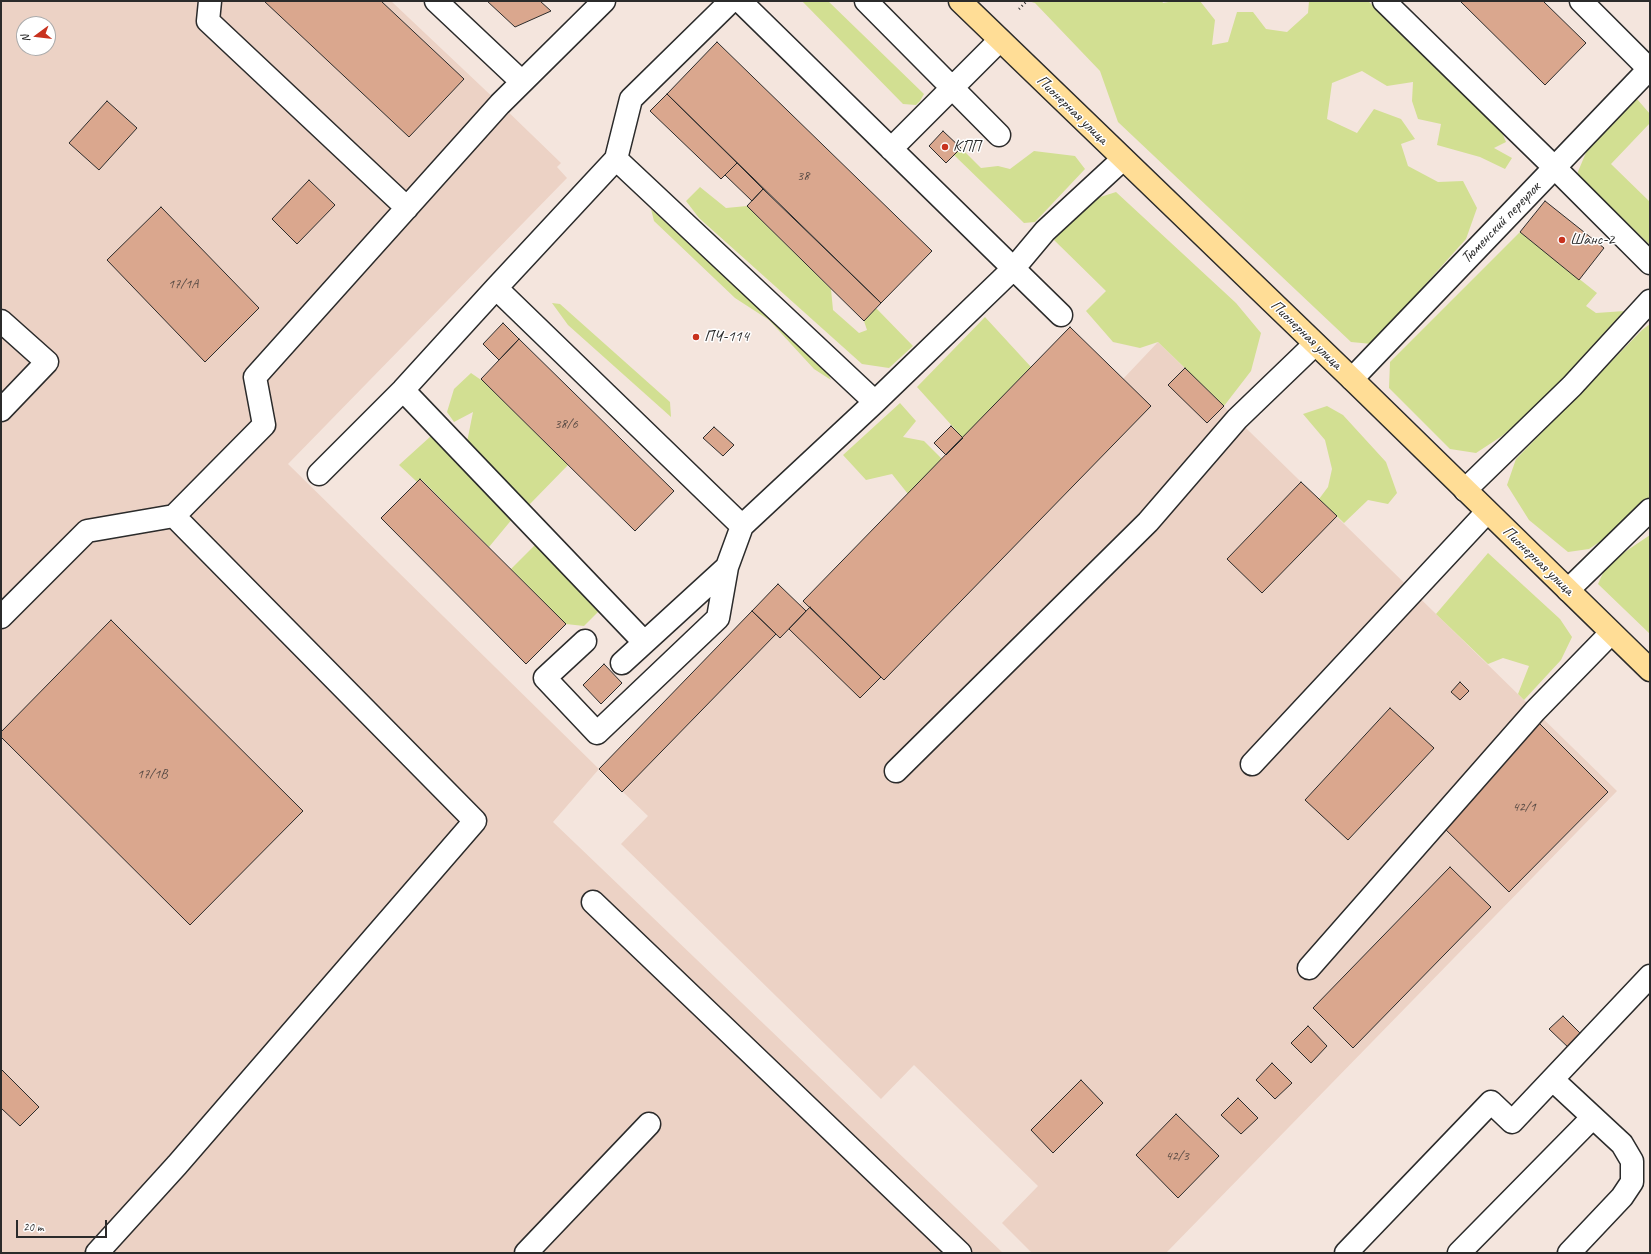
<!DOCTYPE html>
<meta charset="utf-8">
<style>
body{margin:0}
#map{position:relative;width:1651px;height:1254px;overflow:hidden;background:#f4e5dd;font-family:Caveat,sans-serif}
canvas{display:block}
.frame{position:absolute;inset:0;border:2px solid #2b2b2b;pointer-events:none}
.north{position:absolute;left:16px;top:16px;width:40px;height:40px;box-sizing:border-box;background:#fff;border:1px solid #aaa;border-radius:50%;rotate:255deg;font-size:11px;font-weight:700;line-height:16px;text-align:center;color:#2b2b2b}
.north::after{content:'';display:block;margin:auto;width:14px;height:18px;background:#c8321e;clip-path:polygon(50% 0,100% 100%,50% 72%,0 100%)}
.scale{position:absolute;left:16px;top:1220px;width:91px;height:18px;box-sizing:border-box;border:2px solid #2b2b2b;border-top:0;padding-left:5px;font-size:12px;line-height:14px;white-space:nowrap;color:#2b2b2b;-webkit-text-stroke:3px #fff;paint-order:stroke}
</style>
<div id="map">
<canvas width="1651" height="1254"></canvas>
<div class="frame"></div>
<div class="north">N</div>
<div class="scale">20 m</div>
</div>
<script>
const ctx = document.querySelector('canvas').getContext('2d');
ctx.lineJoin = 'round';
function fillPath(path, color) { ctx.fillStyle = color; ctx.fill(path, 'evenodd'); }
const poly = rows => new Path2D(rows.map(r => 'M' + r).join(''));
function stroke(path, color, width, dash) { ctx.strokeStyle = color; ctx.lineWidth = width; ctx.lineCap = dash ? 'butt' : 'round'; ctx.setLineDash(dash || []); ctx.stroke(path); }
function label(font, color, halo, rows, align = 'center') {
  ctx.font = font + ' Caveat,sans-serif'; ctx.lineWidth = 3; ctx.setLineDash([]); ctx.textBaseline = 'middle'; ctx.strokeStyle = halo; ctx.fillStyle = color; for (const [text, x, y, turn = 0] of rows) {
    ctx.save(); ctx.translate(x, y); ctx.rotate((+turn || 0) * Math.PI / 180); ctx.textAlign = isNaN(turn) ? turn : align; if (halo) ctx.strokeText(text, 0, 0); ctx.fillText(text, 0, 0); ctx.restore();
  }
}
const built = poly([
 [1,1,391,1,500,104,561,163,557,167,567,178,288,464,599,769,778,584,799,605,803,601,884,679,1123,379,1158,342,1617,791,1166,1253,1032,1253,1002,1223,1038,1186,914,1065,881,1099,621,844,648,816,599,769,553,822,1003,1253,1,1253],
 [24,24,48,24,48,48,24,48]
]);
const green = poly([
 [802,1,828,1,924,94,920,101,916,105,903,104],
 [1028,1,1162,1,1163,3,1174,1,1200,1,1215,20,1212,45,1228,42,1237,12,1253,12,1266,29,1287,32,1308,13,1309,1,1368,1,1499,125,1506,142,1494,148,1512,158,1505,169,1480,157,1437,145,1441,124,1418,119,1412,101,1413,82,1387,86,1362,71,1332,83,1327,119,1357,133,1374,109,1401,119,1415,139,1401,144,1408,166,1438,182,1463,181,1477,208,1466,239,1372,344,1351,342,1118,122,1100,71,1035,3],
 [1637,99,1650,114,1650,123,1611,164,1650,202,1650,245,1577,174,1590,143],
 [961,148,981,168,998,166,1010,169,1034,151,1075,156,1085,169,1035,222,1024,223,954,155],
 [700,187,726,208,747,206,831,289,833,310,859,333,867,330,864,321,876,308,913,346,889,368,862,364,699,218,686,201],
 [1116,192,1236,303,1261,333,1251,371,1224,406,1158,342,1140,348,1113,342,1086,311,1106,291,1054,240,1091,200],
 [651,209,823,364,831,380,814,369,769,320,735,298,654,221],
 [1520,232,1597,293,1586,306,1596,313,1625,311,1555,391,1502,436,1476,453,1450,449,1389,388,1390,362],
 [552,303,560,304,670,402,671,417,568,325],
 [985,317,1031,367,963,438,917,387],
 [1650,324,1650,497,1616,531,1589,549,1568,552,1529,520,1507,485,1516,459,1642,330],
 [471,373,484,382,568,465,529,505,467,442,473,412,454,422,447,412,454,389],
 [900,403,916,421,903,437,924,441,942,459,908,494,892,474,866,480,843,455],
 [1327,406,1343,415,1386,462,1397,493,1388,504,1368,500,1344,523,1319,499,1328,487,1332,469,1325,440,1303,414],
 [431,436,513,518,489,547,421,479,417,482,399,465],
 [1650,535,1650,634,1598,584,1607,564],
 [536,544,600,610,584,626,566,624,511,569],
 [1488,553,1560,619,1572,637,1561,660,1524,700,1518,694,1529,666,1503,658,1488,664,1436,614]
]);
const building = poly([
 [264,1,381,1,464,79,409,137,264,1],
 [487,1,540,1,551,11,515,27,487,1],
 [1460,1,1543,1,1586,43,1545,85,1460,1],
 [717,42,932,251,881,303,667,94,717,42],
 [667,94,737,163,721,179,650,111,667,94],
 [107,101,137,128,99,170,69,143,107,101],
 [943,131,961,148,946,163,929,146,943,131],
 [737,163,763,189,752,201,725,175,737,163],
 [309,180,335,205,297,244,272,219,309,180],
 [763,189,881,303,864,321,747,206,763,189],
 [1545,201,1604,248,1579,280,1520,232,1545,201],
 [161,207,259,308,205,362,107,260,161,207],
 [503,323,519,339,499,360,483,344,503,323],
 [1070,327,1151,406,884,680,803,601,1070,327],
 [519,339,674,491,635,531,481,379,519,339],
 [1185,368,1224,406,1207,423,1168,385,1185,368],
 [951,426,963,438,946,455,934,443,951,426],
 [714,427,734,445,723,456,703,438,714,427],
 [420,479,566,624,526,664,381,518,420,479],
 [1301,482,1337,516,1262,593,1227,559,1301,482],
 [778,584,806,611,780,638,752,611,778,584],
 [810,607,881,677,860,698,789,629,810,607],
 [752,611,776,634,622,792,599,769,752,611],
 [111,620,303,811,190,925,1,737,1,732,111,620],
 [604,664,622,683,601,704,583,685,604,664],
 [1460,682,1469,691,1460,700,1451,692,1460,682],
 [1390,708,1434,748,1348,840,1305,800,1390,708],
 [1539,723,1608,792,1509,892,1439,823,1539,723],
 [1450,867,1491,907,1353,1048,1313,1008,1450,867],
 [1563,1016,1584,1037,1571,1050,1549,1029,1563,1016],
 [1308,1026,1327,1046,1311,1063,1291,1043,1308,1026],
 [1272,1063,1292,1083,1275,1099,1256,1080,1272,1063],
 [1,1069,39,1107,20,1126,1,1108,1,1069],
 [1081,1080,1103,1103,1053,1153,1031,1130,1081,1080],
 [1238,1098,1258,1118,1241,1134,1221,1115,1238,1098],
 [1176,1114,1219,1156,1178,1198,1136,1155,1176,1114]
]);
const path = poly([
 [1019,9,1027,1]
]);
const minor = poly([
 [210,1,208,21,407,208],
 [436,1,522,82],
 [740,1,1061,315],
 [866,1,999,135],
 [1384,1,1554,167,1650,263],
 [1581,1,1649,69],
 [891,149,1000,40],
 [616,159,875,402],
 [496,288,742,526],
 [1,321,47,362,1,410],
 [1352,379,1650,68],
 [403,390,644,642],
 [319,474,403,390,496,288,616,159,631,99,731,1],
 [1465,490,1572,386,1650,301],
 [1568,590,1650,510],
 [1,617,87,531,174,516,264,425,255,377,500,104,604,1],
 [585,641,545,678,597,733,718,618,727,567],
 [622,663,727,567,742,526,875,402,1014,268,1045,231,1123,159],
 [1252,764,1487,512],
 [896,771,1148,522,1237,419,1315,344],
 [593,902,960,1253],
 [1309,968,1535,711,1611,633],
 [1553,1080,1622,1144,1632,1161,1632,1182,1622,1197,1569,1253],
 [97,1253,177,1165,475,821,174,516],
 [526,1253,649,1124],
 [1346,1253,1491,1102,1512,1122,1650,976],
 [1459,1253,1593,1117]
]);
const major = poly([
 [960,1,1352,379,1650,670]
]);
const markers = [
 [945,147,4,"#c8321e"],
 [1562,240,4,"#c8321e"],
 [696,337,4,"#c8321e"]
];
const numberNames = [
 ["38",803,176],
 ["17/1А",183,284],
 ["38/6",566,424],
 ["17/1В",152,774],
 ["42/1",1524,807],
 ["42/3",1177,1156]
];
const streetNames = [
 ["Пионерная улица",1072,110,44],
 ["Тюменский переулок",1501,223,-46],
 ["Пионерная улица",1306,335,44],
 ["Пионерная улица",1538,561,44]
];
const poiNames = [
 ["КПП",953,147],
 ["Шанс-2",1570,240],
 ["ПЧ-114",704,337]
];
fillPath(built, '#ecd2c5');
fillPath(green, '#d2df92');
fillPath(building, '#daa78e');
stroke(building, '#2b2b2b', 1);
stroke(minor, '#2b2b2b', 25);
stroke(major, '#2b2b2b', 25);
stroke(path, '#2b2b2b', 2.5, [1, 3]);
stroke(minor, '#fff', 22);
stroke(major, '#ffdd96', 22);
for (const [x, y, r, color] of markers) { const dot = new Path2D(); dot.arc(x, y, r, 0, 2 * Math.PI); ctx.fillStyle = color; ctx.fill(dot); stroke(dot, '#fff', 1.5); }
label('14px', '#574a44', null, numberNames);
label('16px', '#2b2b2b', '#fff', streetNames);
label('16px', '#2b2b2b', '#fff', poiNames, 'left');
</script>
